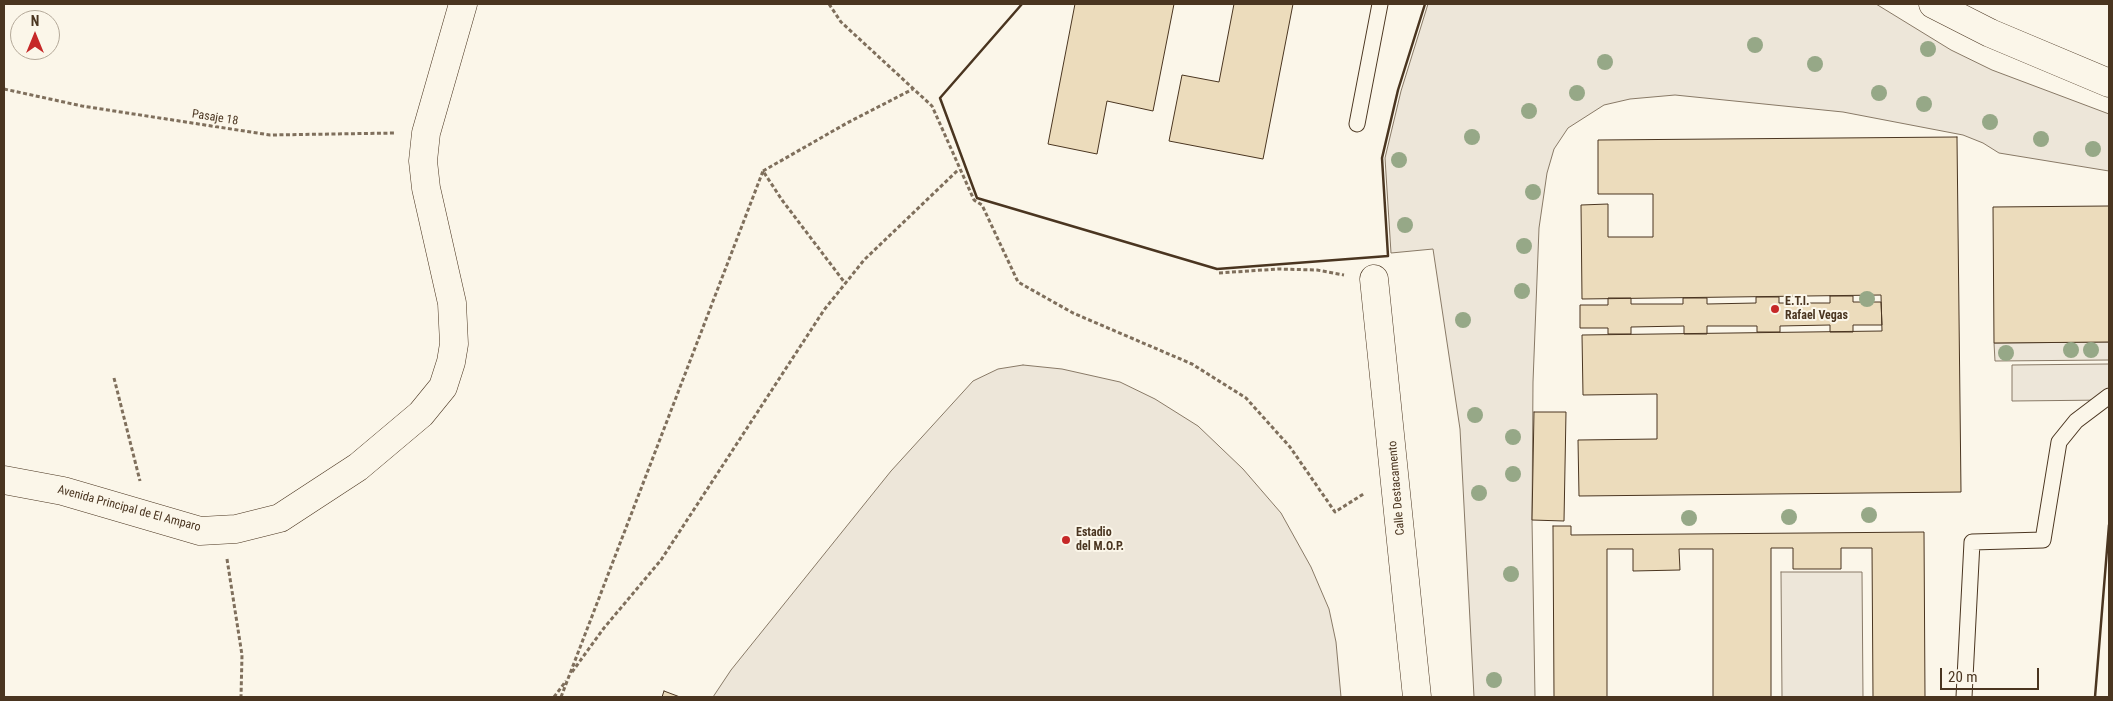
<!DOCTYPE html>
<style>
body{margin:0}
#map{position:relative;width:2113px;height:701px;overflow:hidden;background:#fbf6e9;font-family:"Roboto Condensed",sans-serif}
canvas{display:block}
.frame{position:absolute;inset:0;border:5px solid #4a3520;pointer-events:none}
.north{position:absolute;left:10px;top:10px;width:50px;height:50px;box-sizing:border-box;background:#fbf6e9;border:1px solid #b4a999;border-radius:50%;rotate:0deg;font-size:14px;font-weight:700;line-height:20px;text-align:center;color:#4a3520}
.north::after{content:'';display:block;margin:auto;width:18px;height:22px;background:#c62828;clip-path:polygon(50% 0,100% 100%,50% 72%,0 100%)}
.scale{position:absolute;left:1940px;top:668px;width:99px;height:22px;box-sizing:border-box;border:2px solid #4a3520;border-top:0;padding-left:6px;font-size:15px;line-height:18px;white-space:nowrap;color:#4a3520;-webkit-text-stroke:4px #fbf6e9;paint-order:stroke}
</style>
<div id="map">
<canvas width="2113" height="701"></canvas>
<div class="frame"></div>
<div class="north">N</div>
<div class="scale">20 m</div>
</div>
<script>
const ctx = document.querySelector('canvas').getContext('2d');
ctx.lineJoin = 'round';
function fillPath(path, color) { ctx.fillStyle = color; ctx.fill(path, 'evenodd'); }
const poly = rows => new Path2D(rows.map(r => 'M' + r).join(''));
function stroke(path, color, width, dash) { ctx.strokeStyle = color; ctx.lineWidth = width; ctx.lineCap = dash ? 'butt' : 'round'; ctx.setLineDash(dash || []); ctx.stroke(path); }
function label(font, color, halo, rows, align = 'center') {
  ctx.font = font + ' "Roboto Condensed",sans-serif'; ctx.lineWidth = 4; ctx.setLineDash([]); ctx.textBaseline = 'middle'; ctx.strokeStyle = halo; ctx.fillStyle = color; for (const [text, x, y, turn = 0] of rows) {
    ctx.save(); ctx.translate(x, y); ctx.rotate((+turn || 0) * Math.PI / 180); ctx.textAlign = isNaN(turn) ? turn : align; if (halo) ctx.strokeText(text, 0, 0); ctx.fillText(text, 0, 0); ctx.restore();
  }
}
const green = poly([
 [1428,4,1876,4,1951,50,1992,70,2109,114,2109,171,1999,153,1983,143,1963,135,1843,112,1675,95,1630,99,1604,105,1568,128,1554,149,1547,173,1539,228,1533,382,1532,520,1535,697,1474,697,1460,429,1433,249,1391,253,1385,158,1401,91,1428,4],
 [2109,342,2109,360,1995,361,1994,343,2109,342],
 [2109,364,2109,400,2012,401,2012,365,2109,364],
 [1023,365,1062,369,1120,382,1155,399,1198,426,1243,469,1281,513,1311,567,1329,609,1336,642,1341,697,713,697,731,670,891,471,973,381,998,369,1023,365],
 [1781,572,1862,572,1863,697,1782,697,1781,572]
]);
const building = poly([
 [1075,4,1174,4,1153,111,1107,101,1097,154,1048,144,1075,4],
 [1234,4,1293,4,1263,159,1169,141,1182,75,1219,82,1234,4],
 [1957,137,1961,492,1579,496,1578,440,1657,439,1657,394,1583,395,1582,335,1882,331,1881,295,1582,299,1581,205,1608,204,1608,237,1653,237,1653,194,1598,194,1598,140,1957,137],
 [2109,206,2109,342,1994,343,1993,207,2109,206],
 [1830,296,1853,296,1853,302,1881,302,1882,325,1853,325,1853,332,1830,332,1830,325,1780,326,1780,332,1757,332,1757,326,1707,326,1707,334,1684,334,1684,326,1631,327,1631,334,1608,334,1608,328,1580,328,1580,305,1608,305,1608,298,1631,298,1631,304,1683,304,1683,298,1707,298,1707,304,1756,303,1756,297,1779,297,1779,303,1830,303,1830,296],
 [1534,412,1566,412,1564,521,1532,520,1534,412],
 [1553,526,1571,526,1571,535,1924,532,1925,697,1873,697,1872,548,1841,548,1841,569,1793,569,1793,548,1771,548,1771,697,1713,697,1713,549,1679,549,1680,570,1633,571,1633,549,1607,549,1607,697,1554,697,1553,526],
 [664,691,680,697,662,697,664,691]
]);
const path = poly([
 [829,4,841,22,932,106,974,200,982,205,1018,282,1073,313,1192,364,1246,398,1290,447,1335,512,1365,493],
 [4,89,82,106,270,135,396,133],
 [763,171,847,123,913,89],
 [1219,273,1278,269,1317,270,1344,275],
 [114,378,140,481],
 [227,559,242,655,241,697],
 [572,672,604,628,661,560,824,310,864,260,959,169],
 [554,697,566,681],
 [561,697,763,171,782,200,845,283]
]);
const service = poly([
 [1357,124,1380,4],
 [1964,697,1972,542,2043,540,2059,442,2076,421,2109,396]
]);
const minor = poly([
 [1374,279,1417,697]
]);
const secondary = poly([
 [1933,4,1990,33,2109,83],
 [4,480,63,491,200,531,236,529,280,518,358,467,421,414,443,387,451,362,454,344,452,303,426,188,423,161,426,133,463,4]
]);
const wall = poly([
 [1022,4,940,98,977,198,1217,269,1388,256,1382,158,1398,90,1425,4],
 [2095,697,2109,525]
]);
const trees = [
 [1755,45],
 [1928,49],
 [1605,62],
 [1815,64],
 [1577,93],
 [1879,93],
 [1924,104],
 [1529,111],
 [1990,122],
 [1472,137],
 [2041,139],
 [2093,149],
 [1399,160],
 [1533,192],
 [1405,225],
 [1524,246],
 [1522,291],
 [1867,299],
 [1463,320],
 [2071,350],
 [2091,350],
 [2006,353],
 [1475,415],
 [1513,437],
 [1513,474],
 [1479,493],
 [1869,515],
 [1789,517],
 [1689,518],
 [1511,574],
 [1494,680]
];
const markers = [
 [1775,309,5,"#c62828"],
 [1066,540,5,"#c62828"]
];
const streetNames = [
 ["Pasaje 18",215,118,9],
 ["Calle Destacamento",1397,488,-95],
 ["Avenida Principal de El Amparo",129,509,15]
];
const poiNames = [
 ["E.T.I.",1785,302],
 ["Rafael Vegas",1785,316],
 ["Estadio",1076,533],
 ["del M.O.P.",1076,547]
];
fillPath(green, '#ede6d9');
stroke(green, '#887966', 1);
fillPath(building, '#ecdcbc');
stroke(building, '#4a3520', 1);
stroke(service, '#4a3520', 17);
stroke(minor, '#4a3520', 29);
stroke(secondary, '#4a3520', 29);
stroke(path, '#7f6f5c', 3, [4, 2.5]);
stroke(service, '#fbf6e9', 15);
stroke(minor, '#fbf6e9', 28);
stroke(secondary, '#fbf6e9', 28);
stroke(wall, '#4a3520', 2.5);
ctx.fillStyle = '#96a887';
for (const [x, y] of trees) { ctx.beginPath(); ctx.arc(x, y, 8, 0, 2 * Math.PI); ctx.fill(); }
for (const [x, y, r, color] of markers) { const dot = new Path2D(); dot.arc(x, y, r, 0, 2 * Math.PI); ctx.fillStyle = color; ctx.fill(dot); stroke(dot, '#fbf6e9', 2); }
label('12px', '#4a3520', '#fbf6e9', streetNames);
label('bold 12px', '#4a3520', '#fbf6e9', poiNames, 'left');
</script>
